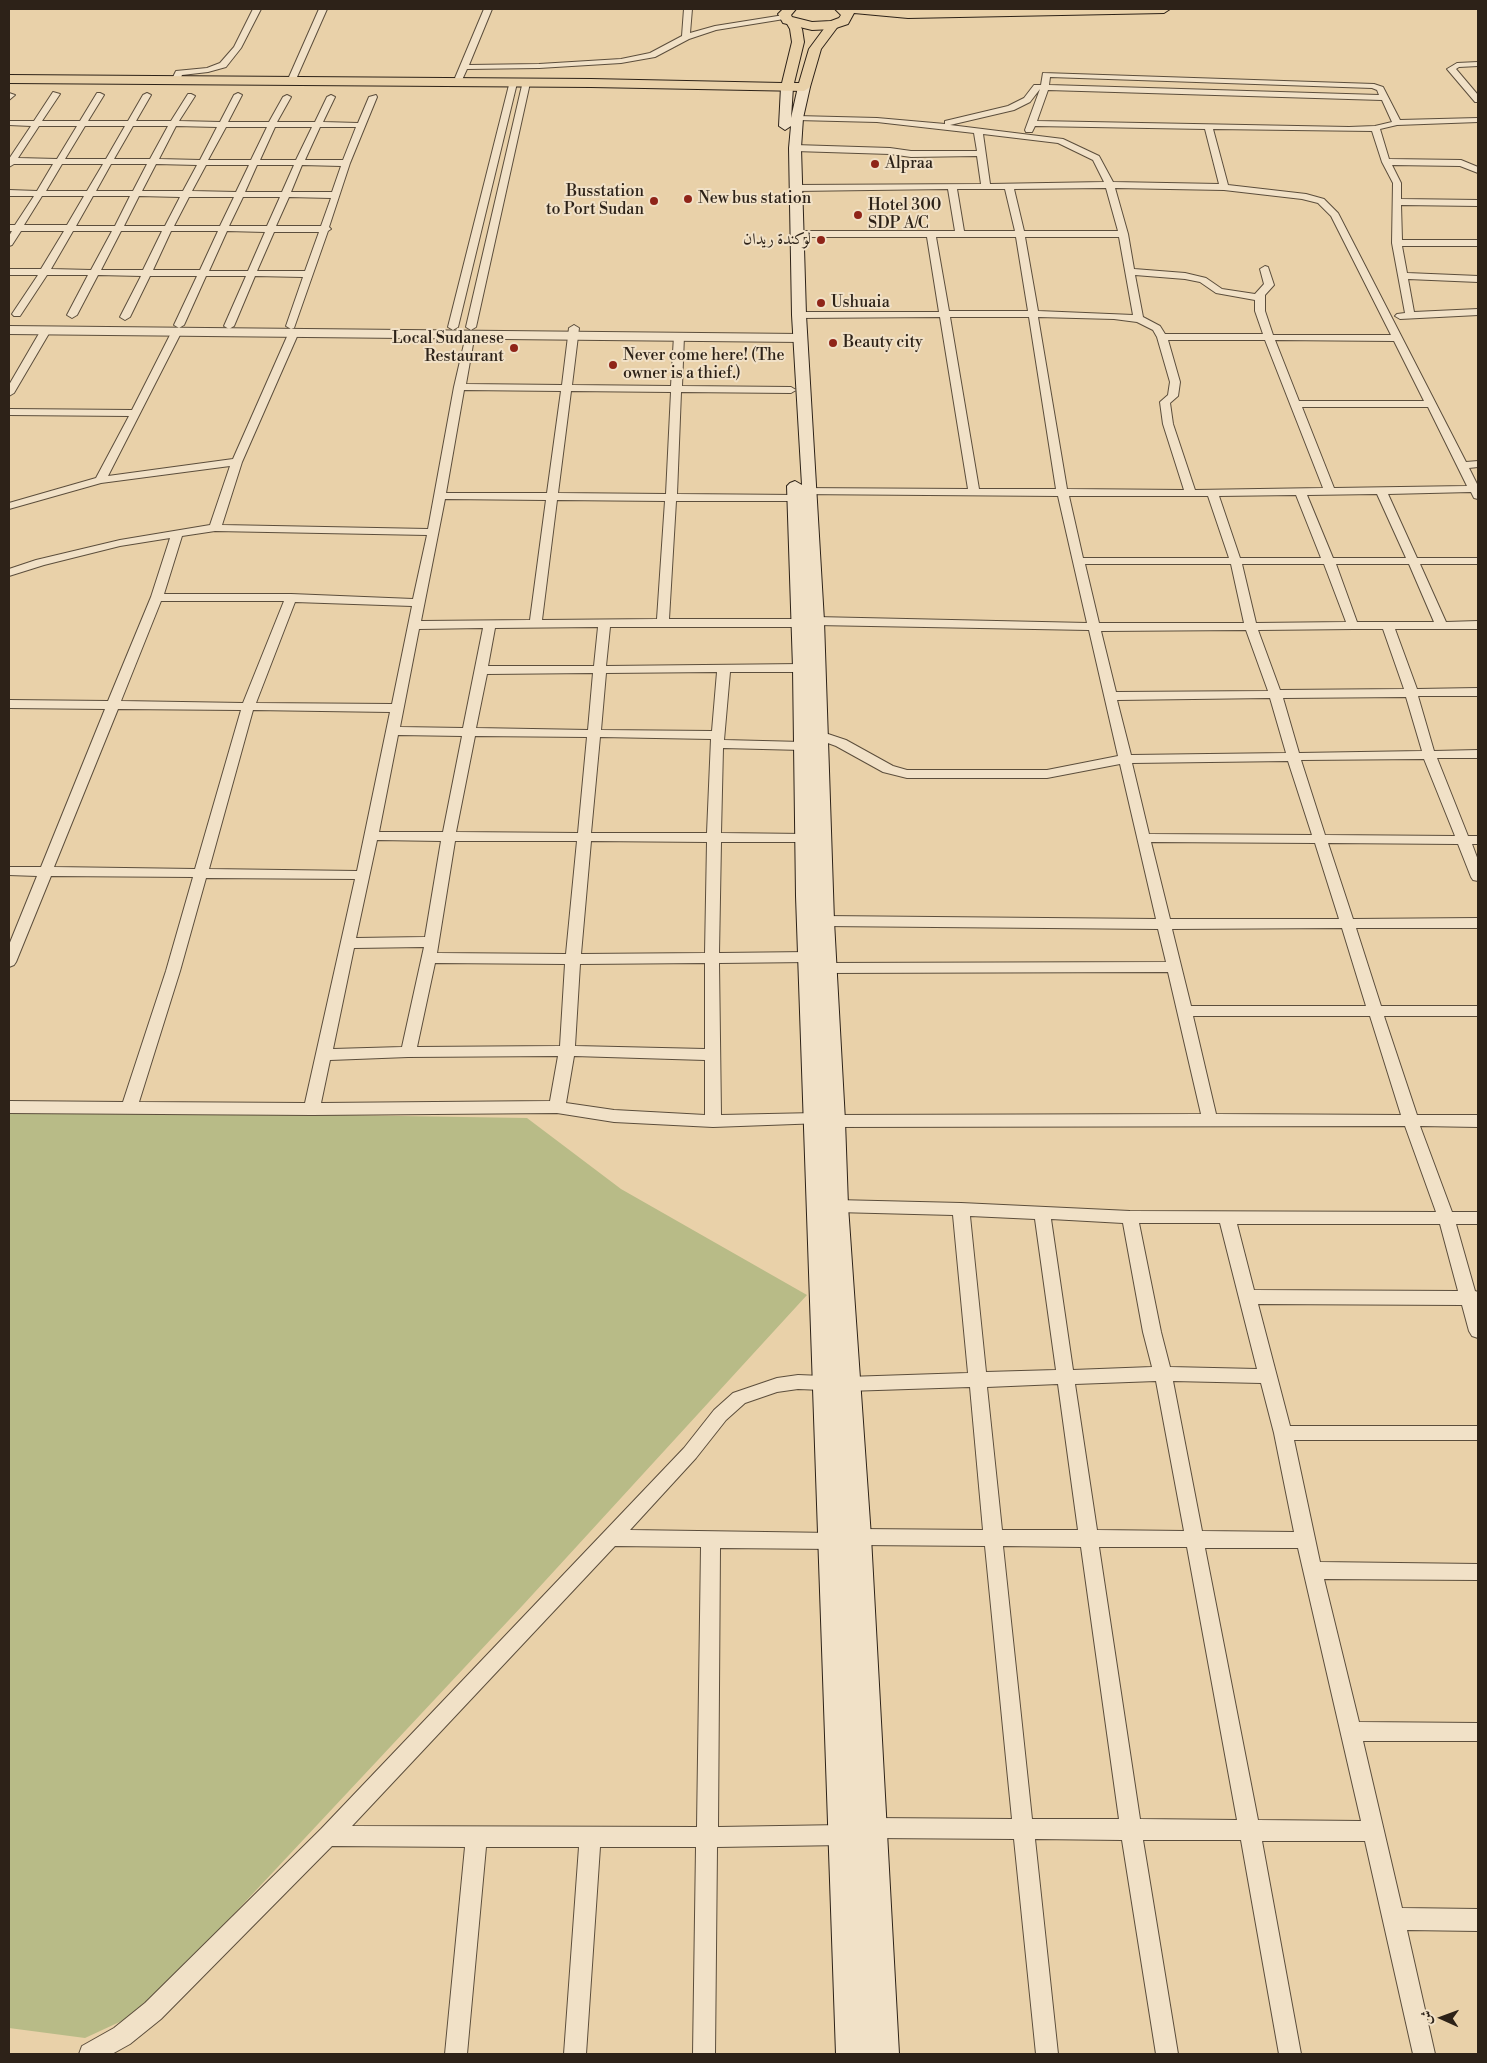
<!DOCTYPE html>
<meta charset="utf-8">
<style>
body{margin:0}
#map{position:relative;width:1487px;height:2063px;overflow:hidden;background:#e9d1a9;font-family:"Libre Bodoni",Amiri,serif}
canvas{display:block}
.frame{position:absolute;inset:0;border:10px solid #2d2218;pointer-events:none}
.north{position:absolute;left:1417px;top:1993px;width:50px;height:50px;-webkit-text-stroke:4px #f1e1c7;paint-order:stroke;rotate:272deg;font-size:14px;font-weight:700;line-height:20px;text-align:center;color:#2d2218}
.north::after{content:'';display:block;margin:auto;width:18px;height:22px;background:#2d2218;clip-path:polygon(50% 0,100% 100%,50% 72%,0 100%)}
</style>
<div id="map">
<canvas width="1487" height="2063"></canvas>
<div class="frame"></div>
<div class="north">ش</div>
</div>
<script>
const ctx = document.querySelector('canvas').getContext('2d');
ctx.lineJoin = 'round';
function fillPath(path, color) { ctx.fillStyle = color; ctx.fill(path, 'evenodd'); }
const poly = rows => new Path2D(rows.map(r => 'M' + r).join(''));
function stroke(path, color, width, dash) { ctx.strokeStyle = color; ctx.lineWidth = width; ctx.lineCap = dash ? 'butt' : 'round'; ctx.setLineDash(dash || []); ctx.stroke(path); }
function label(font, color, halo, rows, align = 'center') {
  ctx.font = font + ' "Libre Bodoni",Amiri,serif'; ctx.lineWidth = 4; ctx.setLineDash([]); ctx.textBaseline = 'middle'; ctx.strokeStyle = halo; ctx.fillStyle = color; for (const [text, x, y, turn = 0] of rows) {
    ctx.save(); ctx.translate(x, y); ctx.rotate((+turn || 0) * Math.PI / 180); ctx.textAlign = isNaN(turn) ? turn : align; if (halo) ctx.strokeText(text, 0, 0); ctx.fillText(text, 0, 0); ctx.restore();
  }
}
const green = poly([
 [9,1113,209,1113,527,1118,621,1189,807,1295,523,1605,173,1979,126,2019,85,2038,9,2028]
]);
const minor = poly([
 [253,9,261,9,241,48,226,67,208,72,182,75,178,83,172,83,171,81,176,71,207,68,220,63,234,47,253,9],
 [319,9,327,9,297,77,290,79,289,77,319,9],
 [484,9,492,9,469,65,539,64,621,59,650,53,682,36,684,9,692,9,690,33,715,26,784,15,788,17,784,19,716,30,689,39,655,57,621,63,539,68,467,69,462,80,456,80,455,78,484,9],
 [1478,62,1478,66,1459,67,1456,69,1478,95,1478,102,1475,102,1447,69,1457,63,1478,62],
 [1043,73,1374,84,1383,87,1400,120,1478,118,1478,122,1397,125,1380,129,1389,159,1461,160,1478,167,1478,173,1460,166,1392,165,1401,183,1401,199,1478,200,1478,206,1401,205,1402,240,1478,240,1478,246,1402,246,1407,273,1478,276,1478,282,1408,279,1414,312,1478,309,1478,315,1400,319,1395,316,1397,314,1405,313,1392,243,1393,183,1382,162,1372,131,1213,129,1228,185,1306,194,1324,199,1338,213,1466,462,1478,461,1478,467,1469,468,1478,486,1478,499,1474,498,1471,492,1388,494,1417,558,1478,558,1478,564,1420,564,1446,622,1478,621,1478,629,1395,629,1417,689,1478,688,1478,696,1418,696,1434,751,1478,750,1478,758,1437,758,1468,836,1478,836,1478,844,1472,844,1478,860,1478,881,1473,880,1471,877,1458,844,1328,843,1353,919,1478,918,1478,928,1356,928,1381,1006,1478,1006,1478,1016,1384,1016,1417,1115,1478,1115,1478,1127,1420,1126,1452,1212,1478,1212,1478,1224,1456,1224,1475,1291,1478,1292,1478,1338,1472,1336,1469,1331,1462,1305,1258,1304,1290,1426,1478,1426,1478,1440,1294,1440,1320,1562,1478,1564,1478,1580,1324,1579,1359,1722,1478,1723,1478,1741,1363,1741,1402,1908,1478,1909,1478,1931,1407,1930,1435,2054,1413,2054,1365,1841,1262,1841,1301,2054,1279,2054,1241,1840,1143,1840,1178,2054,1156,2054,1122,1840,1035,1839,1058,2054,1036,2054,1014,1839,872,1838,865,1835,862,1828,865,1821,872,1818,1012,1819,985,1546,858,1545,851,1543,849,1537,851,1531,858,1529,983,1530,970,1387,847,1391,798,1389,777,1392,745,1403,726,1420,696,1458,630,1530,833,1533,840,1535,842,1541,840,1547,833,1549,720,1548,718,1827,843,1825,850,1828,853,1835,850,1842,843,1845,717,1847,715,2054,693,2054,696,1847,600,1847,586,2054,564,2054,579,1847,486,1847,467,2054,445,2054,465,1847,332,1846,161,2019,130,2044,112,2054,79,2054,82,2046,114,2028,145,2003,321,1829,604,1532,684,1448,714,1410,733,1393,777,1378,798,1375,847,1377,968,1373,953,1215,836,1212,830,1210,828,1206,830,1202,836,1200,961,1203,1130,1211,1436,1212,1405,1126,834,1127,828,1125,826,1121,828,1117,834,1115,1201,1114,1168,972,826,973,821,971,819,968,821,965,826,963,1166,962,1158,929,824,926,819,924,817,921,819,918,824,916,1156,919,1120,764,1047,778,907,778,883,772,836,746,814,738,813,735,819,731,846,740,893,766,907,770,1047,770,1118,756,1089,630,816,625,810,621,816,617,1087,623,1058,496,796,494,791,491,796,488,968,489,940,317,799,318,794,315,799,312,939,312,927,237,796,237,791,234,796,231,955,231,948,189,795,191,791,188,795,185,981,184,977,156,911,157,890,154,795,151,791,148,795,145,890,148,911,151,977,151,974,133,877,122,797,120,793,118,797,116,877,118,945,124,945,121,1008,106,1024,98,1034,85,1041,85,1043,73],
 [1050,77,1372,88,1377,90,1379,95,1049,85,1050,77],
 [1040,89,1025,130,1026,132,1032,132,1035,126,1205,129,1219,184,1113,182,1099,156,1063,139,950,125,1014,110,1030,102,1040,89],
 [1048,90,1382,100,1392,122,1375,126,1349,127,1037,121,1048,90],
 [983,134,1058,143,1093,160,1104,182,990,184,983,134],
 [1106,188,1118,231,1024,231,1014,189,1106,188],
 [1115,188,1224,190,1302,199,1318,203,1331,216,1391,335,1273,335,1265,311,1265,295,1274,285,1268,267,1265,266,1260,269,1264,284,1255,294,1222,289,1206,278,1185,273,1134,269,1128,234,1115,188],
 [957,189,1005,189,1015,231,964,231,957,189],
 [936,237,1016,237,1028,311,949,311,936,237],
 [1025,237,1119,237,1133,315,1038,311,1025,237],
 [1135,275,1185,279,1200,282,1216,293,1255,300,1255,311,1263,334,1165,334,1160,326,1143,317,1135,275],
 [950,317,1029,317,1056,489,979,489,950,317],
 [1038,317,1114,319,1137,322,1153,330,1157,337,1170,382,1168,395,1160,402,1163,424,1184,490,1067,489,1038,317],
 [1168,340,1265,340,1323,488,1195,490,1173,424,1170,403,1178,396,1180,382,1168,340],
 [1275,340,1394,341,1424,401,1299,401,1275,340],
 [1302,407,1428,407,1467,486,1334,488,1302,407],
 [1377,494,1406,558,1333,558,1307,495,1377,494],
 [1296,495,1321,558,1240,558,1219,496,1296,495],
 [1069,496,1208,496,1229,558,1083,558,1069,496],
 [1085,564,1231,564,1244,623,1099,623,1085,564],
 [1242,564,1324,564,1346,622,1256,623,1242,564],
 [1336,564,1409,564,1434,622,1357,622,1336,564],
 [1354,629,1383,629,1404,689,1280,690,1258,630,1354,629],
 [1246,630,1268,691,1116,692,1101,631,1246,630],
 [1406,697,1422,751,1299,753,1283,698,1406,697],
 [1270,698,1286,753,1131,755,1117,700,1270,698],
 [1424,759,1455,836,1325,835,1301,760,1424,759],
 [1288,761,1312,835,1149,834,1132,763,1288,761],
 [1151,842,1315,843,1339,919,1170,919,1151,842],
 [1342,928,1366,1006,1191,1006,1172,929,1342,928],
 [1193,1016,1370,1016,1401,1115,1216,1114,1193,1016],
 [970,1216,1035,1219,1056,1370,986,1372,970,1216],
 [1051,1219,1123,1223,1143,1332,1152,1367,1073,1370,1051,1219],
 [1139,1223,1220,1223,1257,1369,1170,1367,1161,1332,1139,1223],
 [1237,1224,1440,1224,1458,1291,1254,1290,1237,1224],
 [1156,1381,1184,1531,1097,1530,1075,1384,1156,1381],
 [1173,1381,1261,1383,1274,1433,1294,1532,1202,1531,1173,1381],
 [1058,1384,1078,1530,1002,1530,987,1387,1058,1384],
 [615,1546,701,1547,697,1827,352,1826,615,1546],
 [1003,1546,1081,1547,1119,1819,1032,1819,1003,1546],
 [1099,1547,1187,1547,1237,1820,1140,1819,1099,1547],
 [1205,1548,1298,1548,1361,1821,1258,1820,1205,1548],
 [510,81,517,83,458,327,453,330,448,327,510,81],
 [523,81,530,83,476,327,471,330,466,327,523,81],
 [53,92,60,94,42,121,80,121,97,93,100,93,104,95,88,121,128,121,143,95,147,93,151,95,136,121,171,121,188,94,191,94,195,96,179,121,220,122,234,95,238,93,242,95,228,122,269,122,283,97,287,95,291,97,277,122,315,122,327,97,331,95,335,97,323,122,358,123,369,97,376,95,377,97,350,163,329,227,331,229,328,231,294,328,291,329,286,326,303,277,255,276,234,326,229,329,224,326,246,276,206,276,184,325,179,328,174,325,197,276,150,276,130,317,125,320,120,317,141,276,98,275,77,315,72,318,67,315,88,275,47,275,20,316,14,316,12,314,38,275,9,275,9,269,41,269,64,231,21,231,12,245,9,246,9,236,12,231,9,231,9,225,15,225,34,196,9,196,9,190,37,191,53,164,14,164,9,167,9,159,31,126,9,125,9,121,34,121,53,92],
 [39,126,77,126,57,159,18,158,39,126],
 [85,126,125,126,106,159,65,159,85,126],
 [133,126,168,126,150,159,114,159,133,126],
 [176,126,217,127,200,160,159,159,176,126],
 [226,127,267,127,251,160,208,160,226,127],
 [275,127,312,127,296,160,260,160,275,127],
 [320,127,356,127,343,160,305,160,320,127],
 [62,164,103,164,87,191,46,191,62,164],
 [111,164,147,164,133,191,96,191,111,164],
 [156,164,197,165,183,191,142,191,156,164],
 [206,165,249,165,236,192,192,191,206,165],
 [257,165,294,165,282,192,245,192,257,165],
 [302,165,341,166,332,192,291,192,302,165],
 [42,196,84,196,67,225,24,225,42,196],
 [93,196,130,196,115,226,76,226,93,196],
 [139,196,180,197,165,226,124,226,139,196],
 [189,197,234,197,220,226,174,226,189,197],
 [243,197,280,197,267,226,229,226,243,197],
 [289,197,331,198,321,226,276,226,289,197],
 [73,231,112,231,91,270,51,269,73,231],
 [121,231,162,231,143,270,101,270,121,231],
 [171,231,218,231,200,270,153,270,171,231],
 [227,231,265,232,248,271,209,271,227,231],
 [274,232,319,232,305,271,257,271,274,232],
 [9,93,15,95,9,100,9,93],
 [574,325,579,328,572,385,671,386,674,336,679,333,684,336,682,386,791,387,796,390,791,393,681,392,677,494,796,495,802,498,796,501,676,501,669,619,800,619,806,623,800,627,610,627,606,666,802,664,808,668,802,672,730,672,724,740,802,742,808,746,802,750,723,748,721,833,805,834,812,838,805,842,721,842,719,953,809,952,814,954,816,957,814,960,809,962,719,963,721,1115,816,1113,822,1115,824,1119,822,1123,713,1127,614,1122,557,1113,312,1115,9,1113,9,1101,123,1102,166,971,193,877,51,876,16,962,14,965,9,967,9,945,37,876,9,875,9,867,41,867,105,709,9,708,9,700,108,701,151,597,170,538,120,546,44,565,9,576,9,569,36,560,120,540,210,525,230,466,101,483,9,509,9,503,96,478,129,416,9,415,9,409,132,410,172,331,177,328,182,331,108,476,233,459,289,332,294,329,297,330,299,332,242,462,222,525,428,529,454,387,467,331,473,331,475,333,466,384,562,385,569,328,574,325],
 [464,390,561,391,547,493,446,493,464,390],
 [571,391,671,392,666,494,558,493,571,391],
 [445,499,546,500,530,620,421,621,445,499],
 [557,500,665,501,657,619,542,620,557,500],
 [215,531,427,535,413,599,291,594,164,594,182,536,215,531],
 [161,601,284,601,243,703,121,701,161,601],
 [295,602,412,606,392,704,256,703,295,602],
 [598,627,594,666,488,666,495,628,598,627],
 [483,628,463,728,400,727,419,629,483,628],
 [717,672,712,731,601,730,606,673,717,672],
 [593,673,588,730,476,728,487,674,593,673],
 [118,709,241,710,195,869,54,867,118,709],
 [253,710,390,712,357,871,209,869,253,710],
 [398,735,462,736,443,832,379,832,398,735],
 [475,736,587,737,578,833,456,832,475,736],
 [600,737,711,739,707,833,591,833,600,737],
 [377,840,441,841,425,937,356,938,377,840],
 [455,841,577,841,566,954,437,953,455,841],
 [591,841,707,842,705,953,581,954,591,841],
 [206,878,355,879,305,1103,139,1102,180,971,206,878],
 [424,947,402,1047,333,1049,354,948,424,947],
 [435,963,565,964,560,1046,417,1047,435,963],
 [705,963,705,1049,575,1046,580,964,705,963],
 [558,1056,550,1101,321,1103,330,1060,408,1057,558,1056],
 [574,1056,705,1060,705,1115,614,1110,566,1103,574,1056],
 [46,327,51,330,14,393,9,396,9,385,41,330,46,327]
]);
const tertiary = poly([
 [9,326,800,334,806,338,800,342,9,334,9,326]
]);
const secondary = poly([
 [787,84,793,87,791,118,798,87,804,84,810,87,803,118,801,148,806,315,824,621,834,921,845,1121,848,1206,871,1537,899,2054,836,2054,796,896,793,668,787,486,790,483,795,481,802,485,792,315,789,148,791,126,785,130,779,126,781,87,787,84]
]);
const primary = poly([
 [792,18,796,19,802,29,804,42,794,83,799,83,809,49,829,22,833,21,839,25,821,49,810,87,804,91,591,87,9,83,9,75,591,79,782,83,792,42,790,29,786,22,792,18]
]);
const trunk = poly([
 [783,9,796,9,791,15,792,17,812,22,831,21,839,18,841,15,835,9,1170,9,1164,13,908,18,854,13,848,24,833,29,812,30,783,23,778,14,783,9]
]);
const markers = [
 [875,164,5,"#8f2418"],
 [688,199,5,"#8f2418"],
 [654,201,5,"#8f2418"],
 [858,215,5,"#8f2418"],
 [821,240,5,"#8f2418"],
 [821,303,5,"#8f2418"],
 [833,343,5,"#8f2418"],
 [514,348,5,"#8f2418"],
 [613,365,5,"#8f2418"]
];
const farPoinames = [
 ["Alpraa",885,164],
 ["Busstation",644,192,"right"],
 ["to Port Sudan",644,210,"right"],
 ["New bus station",698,199],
 ["Hotel 300",868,206],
 ["SDP A/C",868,224],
 ["لوكندة ريدان",811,240,"right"],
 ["Ushuaia",831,303],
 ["Local Sudanese",504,339,"right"],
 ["Restaurant",504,357,"right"],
 ["Beauty city",843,343],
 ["Never come here! (The",623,356],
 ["owner is a thief.)",623,374]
];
fillPath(green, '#b8bb87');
stroke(minor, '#5c4e3c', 2);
stroke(tertiary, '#5c4e3c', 2);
stroke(secondary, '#2d2218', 2);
stroke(primary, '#2d2218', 2);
stroke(trunk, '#2d2218', 2);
fillPath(minor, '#f1e1c7');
fillPath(tertiary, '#f1e1c7');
fillPath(secondary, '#f1e1c7');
fillPath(primary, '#e9d1a9');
fillPath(trunk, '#e9d1a9');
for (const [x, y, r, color] of markers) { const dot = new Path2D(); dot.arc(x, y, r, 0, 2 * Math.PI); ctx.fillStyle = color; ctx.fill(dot); stroke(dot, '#f1e1c7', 2); }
label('16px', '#2d2218', '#f1e1c7', farPoinames, 'left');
</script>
